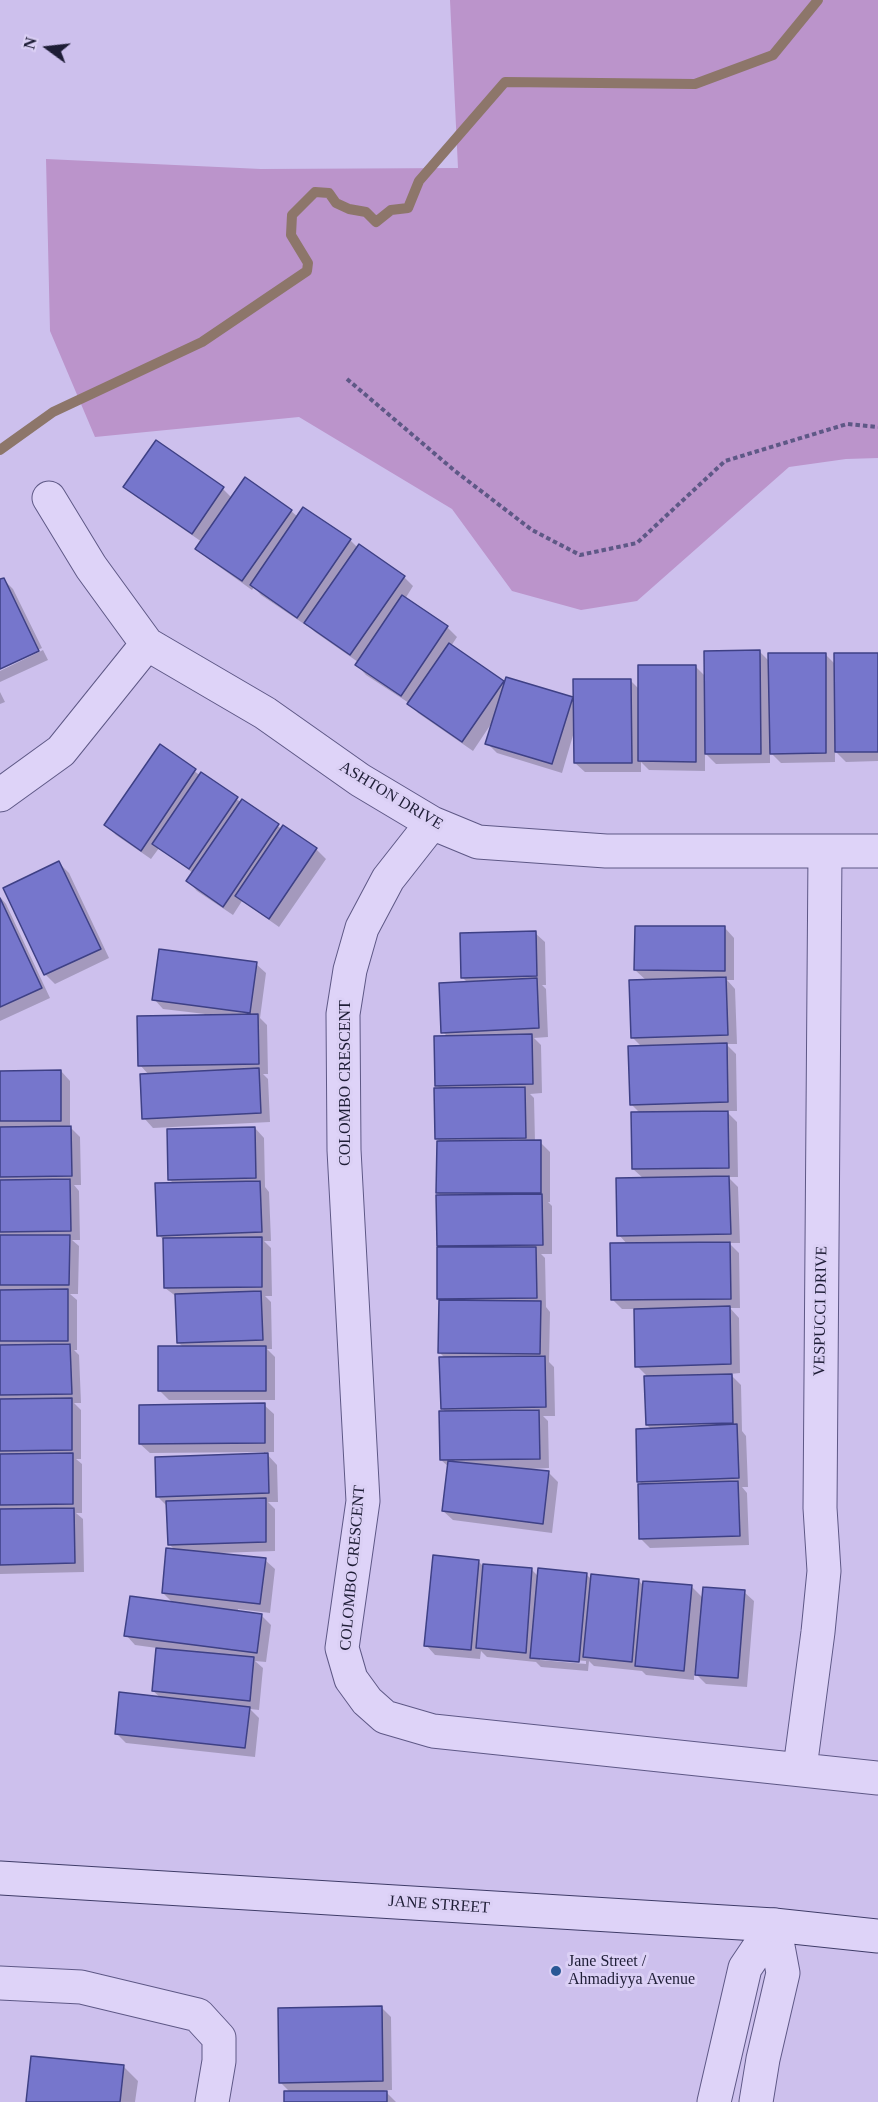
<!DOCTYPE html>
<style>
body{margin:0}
#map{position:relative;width:878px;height:2102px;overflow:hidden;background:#cdc0ed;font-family:Georgia,serif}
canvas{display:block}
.north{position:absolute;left:18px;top:18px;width:60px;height:60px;-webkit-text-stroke:4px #dbd0f5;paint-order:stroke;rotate:285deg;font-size:16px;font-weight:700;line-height:24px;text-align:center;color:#1e1d36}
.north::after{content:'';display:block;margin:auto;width:21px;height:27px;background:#1e1d36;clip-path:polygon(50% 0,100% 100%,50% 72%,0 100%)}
</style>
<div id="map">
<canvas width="878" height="2102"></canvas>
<div class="north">N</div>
</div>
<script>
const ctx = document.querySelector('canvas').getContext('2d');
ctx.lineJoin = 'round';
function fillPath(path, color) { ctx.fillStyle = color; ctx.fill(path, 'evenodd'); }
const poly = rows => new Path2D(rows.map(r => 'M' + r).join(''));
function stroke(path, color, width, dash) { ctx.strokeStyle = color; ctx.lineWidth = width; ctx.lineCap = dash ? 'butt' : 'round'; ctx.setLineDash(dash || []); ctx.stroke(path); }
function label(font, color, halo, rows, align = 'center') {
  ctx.font = font + ' Georgia,serif'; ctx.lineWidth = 6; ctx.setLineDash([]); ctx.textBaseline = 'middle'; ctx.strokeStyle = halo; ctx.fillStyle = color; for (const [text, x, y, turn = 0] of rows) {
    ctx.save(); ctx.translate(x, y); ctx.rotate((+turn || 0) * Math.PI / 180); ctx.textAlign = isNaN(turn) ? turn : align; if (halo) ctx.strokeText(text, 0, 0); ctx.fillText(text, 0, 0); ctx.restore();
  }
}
const green = poly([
 [450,0,878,0,878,458,846,459,789,467,637,601,581,610,512,591,452,509,299,417,95,437,50,331,46,159,261,169,458,168]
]);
const shadow = poly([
 [156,442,223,489,232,498,291,511,298,517,350,540,358,548,404,577,413,586,405,599,447,627,457,637,451,646,505,684,572,699,575,702,630,680,639,689,696,667,706,677,759,651,770,662,825,654,835,664,878,654,878,761,846,762,835,751,835,762,781,763,770,752,770,763,716,764,705,753,705,771,649,770,641,762,641,772,585,772,575,763,574,732,562,773,497,753,487,743,493,721,473,751,418,713,409,703,366,675,357,665,358,662,315,632,308,625,307,626,261,595,254,587,252,590,207,558,197,548,202,542,135,496,125,486],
 [3,579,13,589,42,648,0,668,0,581],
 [43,650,48,660,0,682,0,671],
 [0,692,5,702,0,704],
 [160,746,201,776,282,829,316,849,326,859,279,927,242,901,233,915,197,891,188,881,193,873,159,848,151,859,116,835,106,825],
 [59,863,69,873,109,958,55,984,45,974],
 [0,897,6,904,50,998,0,1021],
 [725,928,734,938,734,980,727,980,735,989,737,1044,726,1044,736,1054,737,1111,726,1111,737,1122,738,1177,728,1177,738,1187,740,1243,729,1243,739,1253,740,1308,730,1308,739,1318,740,1373,730,1374,741,1385,742,1431,746,1436,748,1487,742,1487,747,1493,749,1545,650,1548,640,1538,643,1485,639,1481,652,1430,647,1425,646,1375,637,1366,635,1309,622,1309,613,1300,628,1245,619,1235,644,1179,633,1169,641,1114,631,1104,642,1047,632,1037,647,981,635,970],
 [535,933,545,942,546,985,542,985,546,989,548,1037,534,1038,541,1045,542,1093,530,1094,534,1098,535,1142,540,1142,550,1152,550,1202,548,1202,552,1206,552,1254,541,1254,545,1258,546,1307,550,1312,549,1362,554,1367,555,1416,543,1416,548,1421,549,1468,530,1469,530,1471,549,1473,558,1482,552,1533,453,1520,443,1511,449,1467,441,1460,446,1413,442,1408,446,1359,440,1353,439,1249,442,1249,438,1245,442,1197,438,1193,440,1142,437,1138,441,1089,436,1085,448,1037,443,1032,468,983,462,977],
 [256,964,266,973,260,1018,267,1025,268,1074,263,1074,268,1079,270,1122,153,1128,144,1118,149,1075,140,1065,205,1014,163,1009,154,999],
 [61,1071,70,1081,70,1127,80,1137,81,1185,74,1185,79,1191,80,1240,72,1240,79,1246,78,1294,70,1294,77,1300,77,1350,74,1350,79,1355,81,1403,74,1403,81,1410,81,1459,76,1459,82,1464,82,1513,76,1513,83,1519,84,1572,0,1574,0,1072],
 [255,1128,264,1138,265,1187,269,1192,271,1241,264,1241,271,1248,272,1296,265,1296,271,1302,272,1349,267,1349,275,1357,275,1400,169,1400,160,1391,184,1348,179,1343,177,1297,165,1288,165,1242,159,1235,174,1184,170,1180],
 [264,1405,274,1414,274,1452,265,1452,277,1465,278,1502,268,1502,275,1509,275,1551,219,1553,219,1555,265,1560,275,1569,270,1613,238,1609,238,1612,261,1615,271,1625,266,1662,255,1661,263,1668,259,1710,250,1709,259,1718,255,1757,126,1743,116,1733,161,1698,153,1691,157,1648,135,1645,126,1635,174,1604,163,1593,175,1550,169,1544,167,1506,157,1496,264,1455,264,1452,150,1453,140,1444],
 [478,1561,484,1567,531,1569,538,1576,586,1574,592,1580,639,1581,644,1586,692,1587,703,1598,744,1592,754,1601,747,1687,706,1684,694,1672,694,1680,646,1675,642,1671,594,1666,589,1661,588,1671,541,1667,536,1662,487,1657,481,1651,480,1659,435,1655,426,1645],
 [540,1657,586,1661,586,1664,540,1660],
 [381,2007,391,2017,392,2090,384,2090,396,2102,286,2102,290,2092,280,2082],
 [124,2067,138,2081,135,2102,28,2102]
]);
const stream = poly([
 [0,450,53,412,202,342,307,271,308,263,291,235,292,215,315,192,329,193,336,203,349,209,366,212,376,222,391,210,408,208,419,181,505,82,695,84,773,55,818,0]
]);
const building = poly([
 [156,440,224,487,192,534,123,487,156,440],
 [245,477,292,510,242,581,195,549,245,477],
 [303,507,351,539,297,618,250,585,303,507],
 [359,544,405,576,350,655,304,623,359,544],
 [4,578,39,651,0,669,0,579,4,578],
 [402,595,448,626,401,696,355,665,402,595],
 [449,643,504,681,462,742,407,704,449,643],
 [760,650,761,754,705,754,704,651,760,650],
 [768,653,826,653,826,753,770,754,768,653],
 [834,653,878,653,878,752,835,752,834,653],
 [638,665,696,665,696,762,638,761,638,665],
 [506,677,573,697,552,764,485,744,506,677],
 [573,679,631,679,632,763,574,763,573,679],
 [160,744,196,769,141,851,104,825,160,744],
 [201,772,238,797,189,869,152,844,201,772],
 [242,799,279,824,223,907,186,881,242,799],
 [283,825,317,848,269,919,235,896,283,825],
 [59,861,101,949,44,975,3,888,59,861],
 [0,898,42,988,0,1007,0,898],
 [635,926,725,926,725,971,634,970,635,926],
 [536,931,537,976,461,978,460,933,536,931],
 [159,949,257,962,250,1013,152,1000,159,949],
 [726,977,728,1035,631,1038,629,980,726,977],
 [537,978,539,1028,441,1033,439,983,537,978],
 [258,1014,259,1064,138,1066,137,1016,258,1014],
 [532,1034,533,1084,435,1086,434,1036,532,1034],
 [727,1043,728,1102,630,1105,628,1046,727,1043],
 [259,1068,261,1113,142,1119,140,1074,259,1068],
 [61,1070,61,1121,0,1121,0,1071,61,1070],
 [525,1087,526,1138,435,1139,434,1088,525,1087],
 [728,1111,729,1168,632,1169,631,1112,728,1111],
 [71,1126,72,1176,0,1177,0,1127,71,1126],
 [255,1127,256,1178,168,1180,167,1129,255,1127],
 [541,1140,541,1193,436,1193,437,1141,541,1140],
 [729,1176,731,1234,617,1236,616,1178,729,1176],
 [70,1179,71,1231,0,1232,0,1180,70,1179],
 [260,1181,262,1232,157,1236,155,1183,260,1181],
 [542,1194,543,1245,437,1246,436,1195,542,1194],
 [0,1235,70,1235,69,1285,0,1285,0,1235],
 [262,1237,262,1287,164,1288,163,1238,262,1237],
 [730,1242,731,1299,611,1300,610,1243,730,1242],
 [437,1247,536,1247,537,1298,437,1299,437,1247],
 [68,1289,68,1341,0,1341,0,1290,68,1289],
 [261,1291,263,1340,177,1343,175,1294,261,1291],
 [439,1300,541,1301,540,1354,438,1353,439,1300],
 [730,1306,731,1364,635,1367,634,1309,730,1306],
 [70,1344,72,1394,0,1395,0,1345,70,1344],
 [158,1346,266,1346,266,1391,158,1391,158,1346],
 [545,1356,546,1407,441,1409,439,1357,545,1356],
 [732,1374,733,1423,646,1425,644,1376,732,1374],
 [72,1398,72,1450,0,1451,0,1399,72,1398],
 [265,1403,265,1443,139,1444,139,1405,265,1403],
 [539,1410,540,1459,440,1460,439,1411,539,1410],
 [737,1424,739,1478,637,1482,636,1429,737,1424],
 [73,1453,73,1504,0,1505,0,1454,73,1453],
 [268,1453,269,1493,156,1497,155,1457,268,1453],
 [448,1461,549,1471,543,1524,442,1511,448,1461],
 [738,1481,740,1536,639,1539,638,1484,738,1481],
 [266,1498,266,1542,168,1545,166,1501,266,1498],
 [74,1508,75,1563,0,1565,0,1509,74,1508],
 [166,1548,266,1558,260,1604,162,1593,166,1548],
 [433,1555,479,1560,471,1650,424,1646,433,1555],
 [483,1564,532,1568,526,1653,476,1648,483,1564],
 [538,1568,587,1573,579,1662,530,1658,538,1568],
 [591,1574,639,1579,632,1662,583,1657,591,1574],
 [643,1581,692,1585,684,1671,635,1666,643,1581],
 [703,1587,745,1590,738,1678,695,1675,703,1587],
 [130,1596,262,1614,257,1653,124,1636,130,1596],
 [156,1648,254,1657,250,1701,152,1691,156,1648],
 [119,1692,250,1707,245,1748,115,1734,119,1692],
 [382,2006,383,2081,279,2083,278,2008,382,2006],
 [31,2056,124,2065,120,2102,26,2102,31,2056],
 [284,2091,387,2091,387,2102,284,2102,284,2091]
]);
const path = poly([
 [347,379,455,471,532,530,580,555,637,543,725,461,847,424,878,427]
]);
const minor = poly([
 [49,498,91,567,147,644,265,713,360,780,432,823,478,842,606,851,878,851],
 [0,795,61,751,147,644],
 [432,823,388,879,362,928,350,970,343,1014,344,1150,363,1501,342,1648,351,1679,367,1701,385,1717,433,1731,878,1778],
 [800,1768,818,1632,824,1571,820,1508,825,852],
 [0,1983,81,1987,198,2015,219,2038,219,2061,212,2102],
 [714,2102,745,1968,774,1925],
 [756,2102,763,2059,783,1973,774,1925]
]);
const secondary = poly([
 [0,1878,774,1925,878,1936]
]);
const markers = [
 [556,1971,6,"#295795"]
];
const streetNames = [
 ["ASHTON DRIVE",391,796,31],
 ["COLOMBO CRESCENT",346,1083,-90],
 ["VESPUCCI DRIVE",821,1311,-89],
 ["COLOMBO CRESCENT",353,1568,-85],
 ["JANE STREET",439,1905,4]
];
const poiNames = [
 ["Jane Street /",568,1962],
 ["Ahmadiyya Avenue",568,1980]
];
fillPath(green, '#bb94cb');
fillPath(shadow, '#0003');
stroke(stream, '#8d766a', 10);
fillPath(building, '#7676cc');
stroke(building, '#3e4085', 1.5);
stroke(minor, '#5e5886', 35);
stroke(secondary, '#3f3c68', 35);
stroke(path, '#5e5886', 4, [4.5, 3]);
stroke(minor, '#ded3f8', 33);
stroke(secondary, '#ded3f8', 33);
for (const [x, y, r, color] of markers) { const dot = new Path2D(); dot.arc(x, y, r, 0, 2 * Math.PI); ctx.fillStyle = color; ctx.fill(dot); stroke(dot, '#dbd0f5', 2); }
label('16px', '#1e1d36', '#dbd0f5', streetNames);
label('16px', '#1e1d36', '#dbd0f5', poiNames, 'left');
</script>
